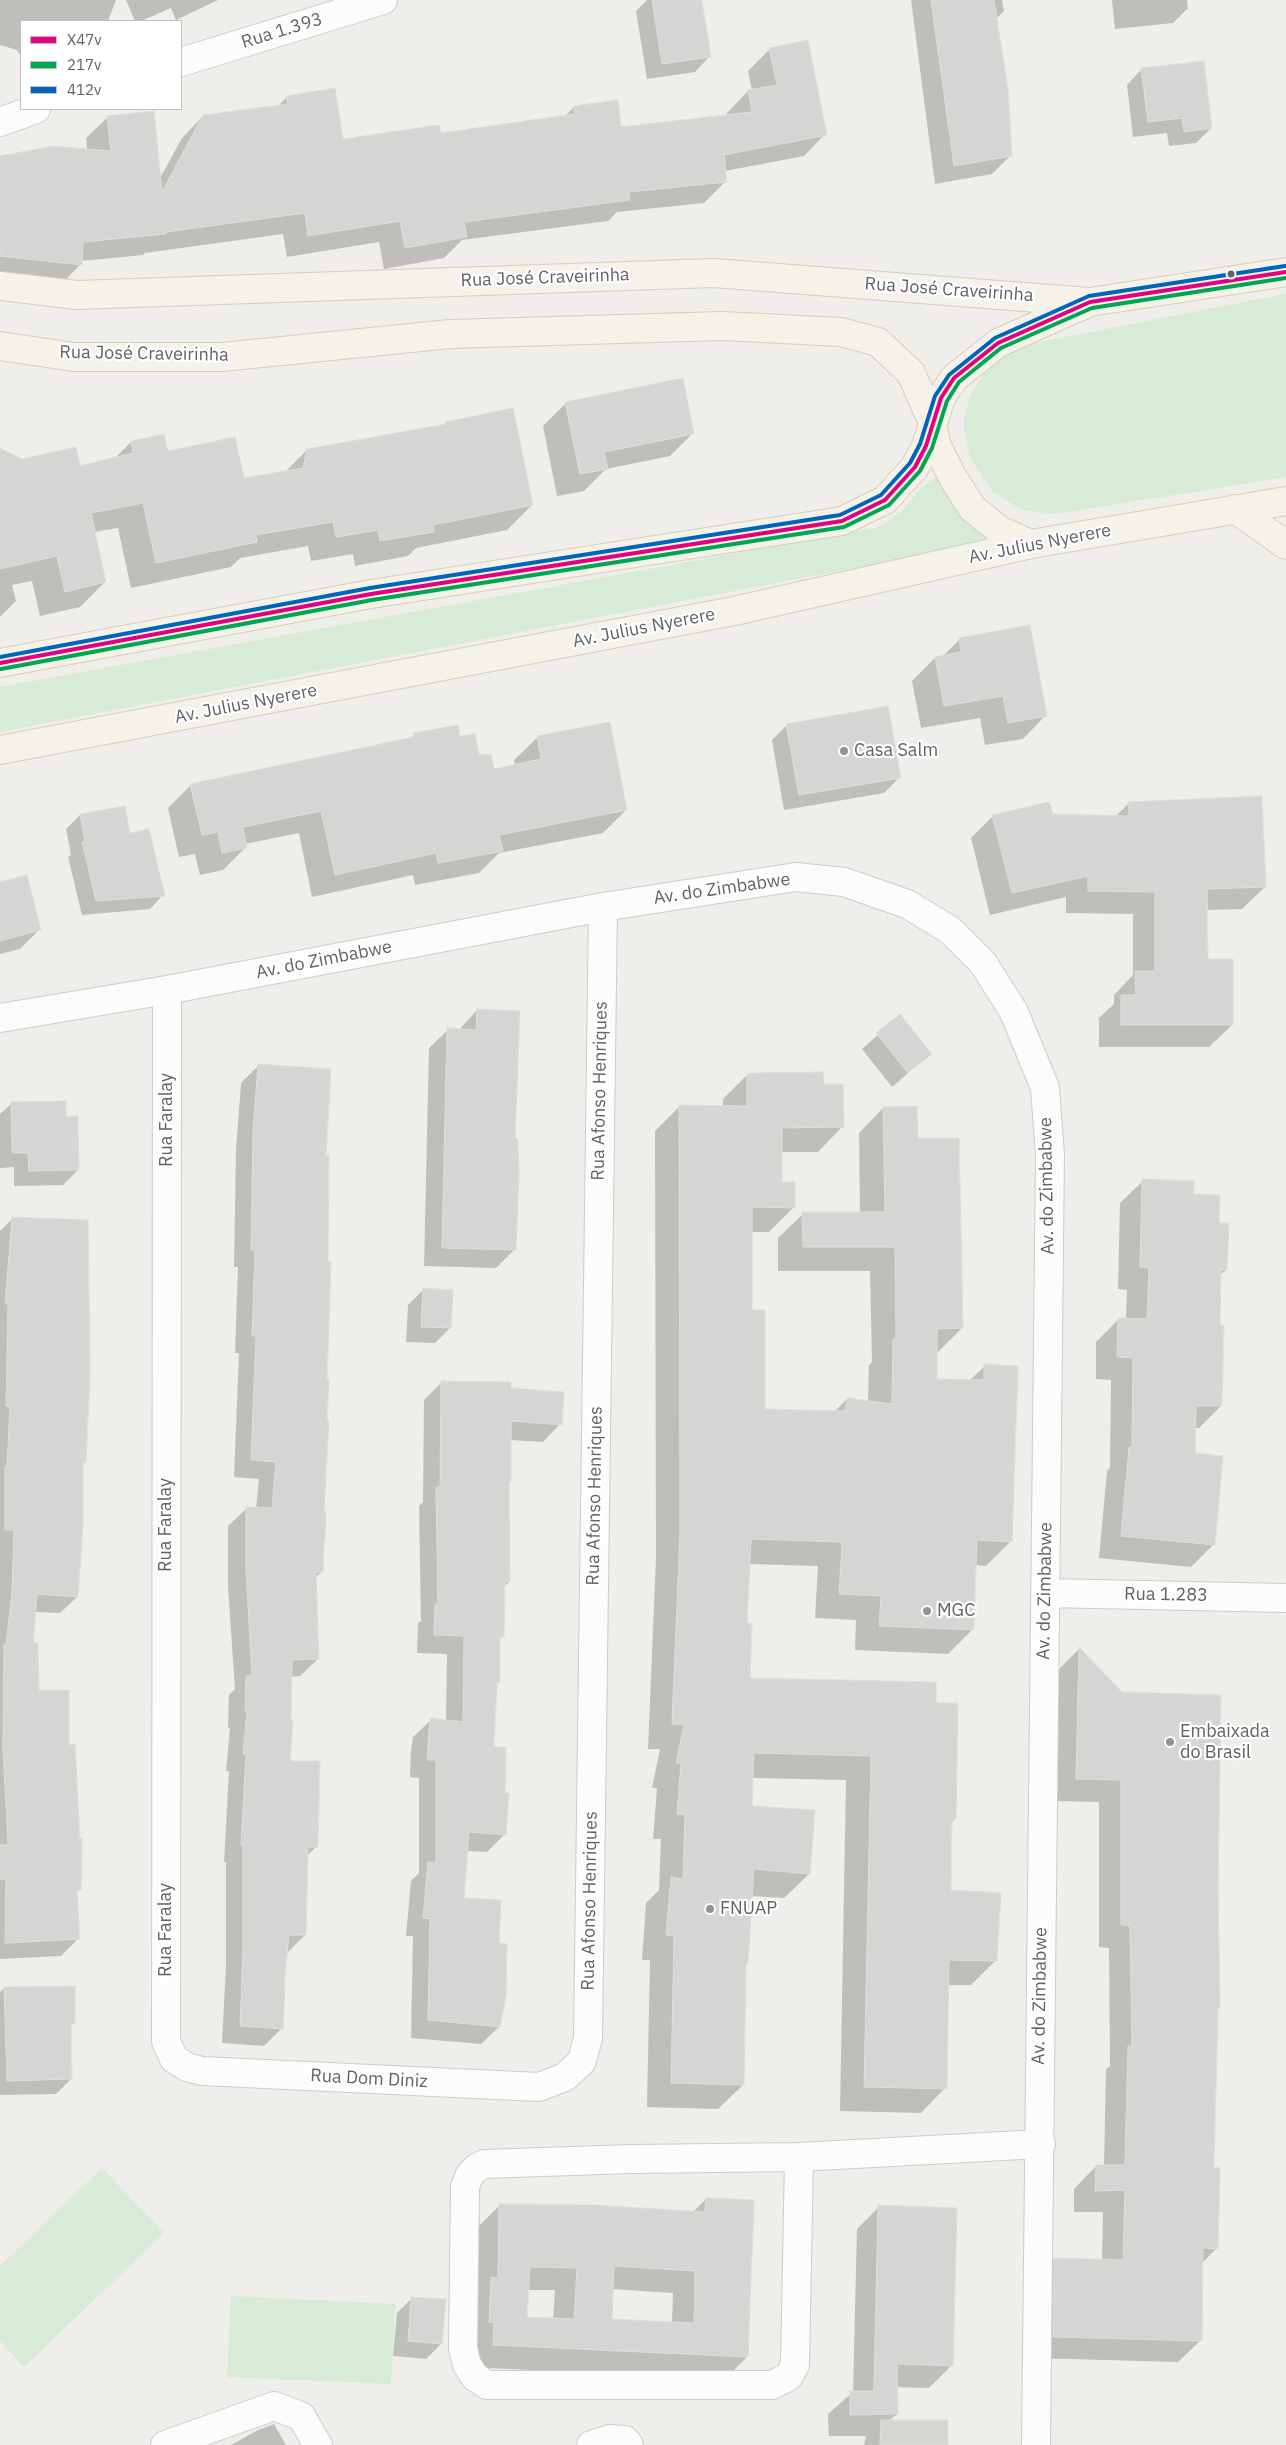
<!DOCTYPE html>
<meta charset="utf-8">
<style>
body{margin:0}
#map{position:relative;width:1286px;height:2445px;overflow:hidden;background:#efeeea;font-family:"IBM Plex Sans",sans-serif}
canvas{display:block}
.legend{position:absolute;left:20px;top:20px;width:162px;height:90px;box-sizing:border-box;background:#fff;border:1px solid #bfc1c3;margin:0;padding:6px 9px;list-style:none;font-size:15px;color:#5f6368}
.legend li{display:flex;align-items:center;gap:10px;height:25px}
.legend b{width:25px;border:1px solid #bfc1c3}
</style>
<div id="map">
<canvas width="1286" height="2445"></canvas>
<ul class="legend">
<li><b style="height:6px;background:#e5007d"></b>X47v</li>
<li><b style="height:6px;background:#00a651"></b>217v</li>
<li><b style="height:6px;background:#0065bd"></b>412v</li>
</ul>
</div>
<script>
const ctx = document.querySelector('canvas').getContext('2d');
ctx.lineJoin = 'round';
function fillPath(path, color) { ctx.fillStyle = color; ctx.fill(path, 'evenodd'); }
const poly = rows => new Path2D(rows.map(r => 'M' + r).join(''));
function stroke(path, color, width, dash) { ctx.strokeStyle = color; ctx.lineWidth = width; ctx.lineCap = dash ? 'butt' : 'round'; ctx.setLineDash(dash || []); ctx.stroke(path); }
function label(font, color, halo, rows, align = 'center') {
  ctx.font = font + ' "IBM Plex Sans",sans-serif'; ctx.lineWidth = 4.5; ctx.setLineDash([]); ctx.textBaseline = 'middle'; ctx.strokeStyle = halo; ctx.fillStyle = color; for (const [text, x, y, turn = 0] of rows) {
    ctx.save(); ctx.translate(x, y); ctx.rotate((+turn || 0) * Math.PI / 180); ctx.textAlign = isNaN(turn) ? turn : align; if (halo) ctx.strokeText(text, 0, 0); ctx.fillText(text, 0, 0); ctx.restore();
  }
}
const green = poly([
 [1286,294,1286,477,1056,514,1022,510,993,492,970,458,963,423,970,395,989,366,1008,353,1029,344],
 [937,476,952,498,989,539,984,543,0,732,0,687,875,528,889,521,901,512,921,488],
 [102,2168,164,2233,24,2367,0,2341,0,2266],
 [231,2296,395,2304,391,2384,227,2377]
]);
const shadow = poly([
 [0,0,116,0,108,21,21,21,21,56,17,50,0,45],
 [126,0,218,0,176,20,171,8,141,21,135,21],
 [647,0,701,0,710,56,695,72,647,79,636,11],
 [911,0,1002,0,1004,11,996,19,1011,155,992,174,935,184],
 [1112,0,1187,0,1188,8,1173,23,1115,29],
 [770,49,825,134,804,156,725,171,726,181,704,203,617,212,608,221,462,240,444,258,384,269,379,242,287,257,283,234,145,253,143,255,81,261,81,264,59,286,0,279,0,157,87,150,86,138,108,117,159,180,182,138,203,116,277,107,287,97,342,141,440,134,564,117,574,107,620,128,727,116,727,113,748,91,752,91,748,71],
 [1142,69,1211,128,1196,143,1169,146,1167,133,1133,137,1127,85],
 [566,403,693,433,670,456,606,469,584,491,557,496,543,426],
 [447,423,532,505,507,530,416,548,408,556,355,566,353,554,311,561,308,546,240,558,231,567,131,588,118,528,94,532,105,582,80,607,40,616,32,581,12,585,16,601,0,617,0,455,22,461,79,467,114,459,131,442,243,480,285,472,307,450,444,426],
 [960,639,1045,716,1023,739,985,745,980,718,921,728,912,681,935,658,942,657],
 [609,724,626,810,603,833,499,853,479,873,415,885,413,875,312,897,299,833,245,844,246,847,223,870,200,875,195,854,179,857,168,808,191,785,409,739,414,735,459,738,493,770,515,766,514,760,537,738],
 [787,725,900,777,884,793,784,810,772,740],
 [1129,803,1265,887,1242,909,1206,910,1206,960,1232,1025,1209,1047,1099,1047,1099,1018,1114,1004,1114,995,1133,975,1133,914,1066,913,1066,897,990,915,971,838,993,816,1115,817],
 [80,815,129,835,163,895,150,909,82,915,68,857,71,855,66,829],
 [0,884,40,929,20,949,0,954],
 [477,1010,514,1140,514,1250,496,1268,424,1266,429,1048,448,1030,459,1030],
 [899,1016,930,1054,892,1087,862,1049],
 [259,1065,324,1157,322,1541,322,1571,315,1578,318,1659,300,1676,291,1677,288,1763,317,1846,306,1857,305,1935,287,1953,282,1988,282,2028,264,2046,222,2043,226,1966,226,1862,224,1862,229,1771,226,1771,230,1728,228,1728,229,1695,235,1689,228,1587,228,1526,246,1509,256,1509,259,1479,234,1477,239,1353,235,1353,238,1267,234,1267,236,1149,241,1083],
 [747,1075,822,1085,842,1127,818,1152,781,1152,781,1184,794,1207,769,1232,750,1232,751,1311,764,1410,834,1412,847,1399,868,1402,869,1365,872,1362,870,1271,778,1271,778,1238,803,1214,860,1213,859,1133,883,1108,916,1139,962,1328,937,1353,935,1380,969,1381,985,1366,1011,1541,986,1566,975,1565,973,1629,948,1654,855,1650,856,1620,815,1618,818,1566,748,1564,746,1624,749,1679,934,1704,955,1819,951,1823,949,1891,996,1960,971,1985,947,1985,945,2088,921,2113,840,2111,846,1780,752,1778,751,1807,809,1874,784,1898,751,1896,747,1962,745,1964,743,2085,718,2109,647,2107,650,1960,642,1960,646,1903,659,1890,661,1839,653,1839,657,1788,652,1788,660,1749,648,1749,656,1558,655,1131,679,1107,723,1107,723,1099],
 [12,1103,78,1170,63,1185,14,1186,14,1167,0,1168,0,1114],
 [1143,1181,1192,1195,1218,1224,1226,1270,1219,1276,1221,1406,1199,1428,1194,1428,1194,1454,1214,1544,1191,1567,1099,1558,1107,1471,1110,1468,1111,1380,1096,1379,1096,1342,1119,1319,1126,1319,1127,1290,1118,1289,1120,1203],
 [12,1219,85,1462,81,1466,77,1597,60,1613,34,1612,32,1645,37,1691,67,1746,80,1889,76,1894,78,1939,61,1956,0,1959,0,1231],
 [423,1290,450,1328,435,1343,406,1342,408,1305],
 [442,1382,510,1389,560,1424,543,1442,510,1440,508,1483,509,1582,504,1587,502,1637,499,1640,499,1681,496,1684,493,1748,505,1834,487,1852,467,1851,463,1899,497,1944,499,2027,481,2044,411,2038,413,1936,406,1936,411,1881,419,1873,419,1778,410,1777,411,1750,413,1737,431,1720,446,1721,447,1654,417,1653,418,1623,421,1621,419,1506,423,1502,424,1400],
 [1079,1649,1121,1694,1217,1889,1219,2008,1217,2010,1212,2169,1217,2248,1202,2263,1201,2340,1178,2362,1031,2358,1032,2282,1054,2260,1102,2261,1103,2212,1074,2212,1074,2189,1096,2166,1104,2166,1106,2069,1110,2066,1109,1948,1099,1947,1099,1802,1055,1801,1057,1671],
 [4,1988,74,2023,70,2027,71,2079,56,2094,0,2095,0,1992],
 [706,2199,747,2357,724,2380,470,2367,477,2228,500,2205,693,2212],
 [612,2289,673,2293,672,2324,610,2321],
 [527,2290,555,2290,553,2319,526,2318],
 [879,2207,952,2365,929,2388,896,2387,897,2414,889,2421,946,2445,864,2445,866,2436,829,2436,828,2414,853,2392,857,2229],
 [412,2298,441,2344,426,2359,393,2356,397,2313],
 [274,2424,286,2445,231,2445,258,2430]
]);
const building = poly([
 [652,0,702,0,711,57,662,64,652,0],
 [931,0,994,0,1008,89,1012,156,954,166,931,0],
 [808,40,827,135,724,155,727,182,629,192,630,200,464,222,467,237,405,248,400,221,308,236,305,213,166,232,166,234,83,242,82,265,0,256,0,156,53,146,111,151,107,116,154,111,162,192,203,115,288,104,286,96,335,88,343,139,439,125,441,133,575,114,574,106,618,100,621,127,752,112,748,90,777,85,769,48,808,40],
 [1204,61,1212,128,1184,132,1182,118,1148,122,1141,68,1204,61],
 [683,378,694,434,604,452,608,469,580,474,565,402,683,378],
 [513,408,533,505,433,525,434,532,380,541,378,530,336,537,333,522,256,535,257,542,156,563,143,503,91,513,106,582,65,592,57,556,0,569,0,448,22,459,76,447,80,466,133,453,131,441,164,434,168,451,235,437,244,478,303,468,307,449,446,424,446,422,513,408],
 [1030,625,1047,716,1008,723,1003,696,944,706,935,657,961,652,959,638,1030,625],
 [888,706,901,778,799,795,786,724,888,706],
 [610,722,627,810,499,835,503,851,438,863,436,853,335,875,321,811,243,827,247,848,222,853,218,832,202,835,190,784,414,737,413,733,458,725,460,736,475,734,479,755,491,754,494,769,541,759,537,736,610,722],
 [1262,796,1266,887,1207,889,1208,959,1233,959,1233,1025,1121,1025,1121,995,1136,995,1135,971,1155,971,1155,892,1088,891,1088,876,1012,893,992,815,1049,802,1053,814,1129,816,1128,802,1262,796],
 [125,806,130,833,149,829,165,896,96,901,82,842,85,842,80,814,125,806],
 [27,875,41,930,0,941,0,882,27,875],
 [477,1009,520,1011,515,1139,518,1139,519,1175,516,1250,442,1248,447,1028,476,1030,477,1009],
 [900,1014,932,1054,908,1073,876,1033,900,1014],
 [258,1064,331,1069,326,1156,329,1155,328,1261,331,1262,327,1379,329,1379,327,1420,329,1420,324,1511,326,1511,325,1540,324,1540,323,1572,316,1572,319,1659,292,1660,291,1721,293,1721,290,1761,320,1761,318,1847,308,1847,306,1935,289,1935,284,1987,285,1987,283,2029,240,2026,243,1948,243,1845,241,1845,246,1754,243,1754,247,1711,245,1711,246,1676,252,1676,246,1569,246,1507,272,1508,276,1462,251,1460,256,1336,252,1336,255,1250,251,1250,253,1131,258,1064],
 [823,1072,824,1084,843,1084,844,1127,782,1128,782,1182,795,1182,795,1208,752,1207,752,1310,765,1310,765,1409,845,1411,847,1398,892,1404,893,1339,896,1339,895,1247,803,1247,802,1212,885,1212,883,1107,917,1106,918,1138,959,1138,963,1328,937,1329,937,1379,984,1380,984,1364,1018,1366,1012,1542,977,1540,974,1630,879,1626,881,1596,839,1594,842,1542,751,1539,747,1623,752,1623,750,1678,936,1682,936,1703,958,1703,956,1819,952,1819,951,1890,1001,1893,997,1961,949,1960,947,2089,864,2087,871,1756,754,1753,752,1806,815,1810,810,1874,754,1869,748,1963,746,1963,744,2085,671,2083,674,1936,666,1935,671,1877,683,1879,685,1815,677,1814,681,1764,676,1763,684,1725,672,1724,680,1533,679,1105,747,1106,747,1073,823,1072],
 [66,1101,66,1117,78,1116,79,1170,29,1171,28,1153,12,1153,11,1102,66,1101],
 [1142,1179,1194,1181,1194,1194,1220,1195,1219,1223,1229,1223,1227,1270,1221,1270,1220,1325,1224,1325,1222,1406,1196,1406,1195,1453,1223,1456,1215,1545,1121,1536,1129,1447,1132,1447,1133,1358,1117,1357,1118,1318,1147,1319,1149,1268,1140,1267,1142,1179],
 [12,1217,88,1220,90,1374,86,1463,83,1462,83,1525,78,1597,37,1594,33,1643,38,1643,39,1690,69,1690,69,1745,75,1744,80,1838,82,1838,81,1890,77,1890,80,1939,5,1943,6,1879,0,1879,0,1845,8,1845,3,1748,4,1644,6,1644,12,1593,14,1530,5,1530,5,1466,7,1466,10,1406,6,1406,8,1304,5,1304,12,1217],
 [423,1288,453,1290,451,1328,421,1327,423,1288],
 [441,1381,511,1382,511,1388,564,1392,562,1425,511,1421,511,1481,509,1481,510,1582,505,1582,504,1637,500,1637,500,1682,497,1682,494,1747,506,1747,505,1793,509,1793,506,1835,469,1832,464,1898,501,1900,499,1943,507,1944,506,1995,500,2027,428,2020,430,1919,423,1918,428,1862,436,1863,436,1760,427,1760,429,1731,430,1718,463,1722,464,1636,434,1635,435,1604,438,1604,436,1487,440,1487,441,1381],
 [1079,1647,1122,1692,1221,1695,1218,1889,1220,2008,1218,2008,1214,2167,1220,2168,1218,2249,1203,2248,1202,2341,1053,2337,1054,2258,1123,2260,1125,2190,1095,2191,1096,2165,1125,2165,1128,2046,1132,2046,1130,1926,1121,1925,1121,1780,1076,1779,1079,1647],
 [75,1986,75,2023,71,2023,72,2079,7,2081,4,1987,75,1986],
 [706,2198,754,2200,748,2357,493,2345,494,2322,489,2322,491,2277,498,2278,499,2204,594,2205,705,2212,706,2198],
 [614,2266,695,2271,694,2323,612,2319,614,2266],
 [530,2267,577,2268,574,2319,527,2317,530,2267],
 [878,2205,957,2208,953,2366,897,2364,898,2414,850,2415,850,2391,874,2391,878,2205],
 [411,2297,446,2299,442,2344,408,2341,411,2297],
 [881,2420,948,2420,948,2445,880,2445,881,2420]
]);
const minor = poly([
 [181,62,383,0],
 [0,122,36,109],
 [167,990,166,2041,174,2059,187,2067,202,2071,539,2087,565,2077,582,2061,588,2038,603,907],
 [0,1018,167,990,603,907,796,877,844,882,907,904,950,930,983,963,1014,1012,1045,1088,1050,1155,1036,2445],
 [1046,1593,1286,1598],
 [799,2157,795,2365,789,2376,782,2380,772,2385,487,2385,475,2377,467,2365,463,2348,465,2187,469,2176,475,2169,484,2164,632,2159,799,2157,1041,2144],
 [165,2445,274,2406,301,2416,318,2445],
 [591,2445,610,2439,625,2440,629,2445]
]);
const major = poly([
 [0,286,77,295,714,273,1089,302],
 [0,346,74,357,222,357,450,334,722,326,841,332,878,342,911,373,932,421,936,444,952,476,972,508,1001,531,1031,544],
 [1235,509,1286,545],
 [0,663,371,594,842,521,885,500,915,467,926,446,941,398,954,378,998,343,1090,302,1286,272],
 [0,750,734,611,1031,544,1286,501]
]);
const bus1 = poly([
 [0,663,371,594,842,521,885,500,915,467,926,446,941,398,954,378,998,343,1090,302,1286,272]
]);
const bus2 = poly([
 [1,669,372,600,844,527,889,505,920,471,932,448,947,401,959,382,1001,348,1092,308,1286,278]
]);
const bus3 = poly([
 [0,657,370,588,840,515,881,495,910,463,920,444,935,396,949,375,995,338,1089,296,1285,266]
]);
const markers = [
 [1231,274,4.5,"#5f6368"],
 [844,751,5,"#919496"],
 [927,1611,5,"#919496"],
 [1170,1742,5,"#919496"],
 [710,1909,5,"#919496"]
];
const streetNames = [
 ["Rua 1.393",282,31,-17],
 ["Rua José Craveirinha",545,278,-2],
 ["Rua José Craveirinha",949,290,4],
 ["Rua José Craveirinha",144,354,1],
 ["Av. Julius Nyerere",1040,544,-11],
 ["Av. Julius Nyerere",644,628,-11],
 ["Av. Julius Nyerere",246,704,-11],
 ["Av. do Zimbabwe",722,889,-8],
 ["Av. do Zimbabwe",324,960,-11],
 ["Rua Afonso Henriques",600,1091,-89],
 ["Rua Faralay",167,1120,-90],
 ["Av. do Zimbabwe",1047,1186,-91],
 ["Rua Afonso Henriques",595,1496,-89],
 ["Rua Faralay",166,1525,-90],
 ["Av. do Zimbabwe",1045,1591,-89],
 ["Rua 1.283",1166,1595,1],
 ["Rua Afonso Henriques",590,1901,-89],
 ["Rua Faralay",166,1930,-90],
 ["Av. do Zimbabwe",1040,1996,-89],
 ["Rua Dom Diniz",369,2079,3]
];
const poiNames = [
 ["Casa Salm",854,751],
 ["MGC",937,1611],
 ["Embaixada",1180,1732],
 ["do Brasil",1180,1753],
 ["FNUAP",720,1909]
];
fillPath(green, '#d8ebd6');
fillPath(shadow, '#0003');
fillPath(building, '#d6d5d3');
stroke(building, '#deddd9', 1);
stroke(minor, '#cbcccc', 30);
stroke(major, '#d7ceb8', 30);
stroke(minor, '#fdfcfc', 28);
stroke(major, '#f4f2e9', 28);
stroke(bus1, '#e5007d', 4);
stroke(bus2, '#00a651', 4);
stroke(bus3, '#0065bd', 4);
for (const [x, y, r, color] of markers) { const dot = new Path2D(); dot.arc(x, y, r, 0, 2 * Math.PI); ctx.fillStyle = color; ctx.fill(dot); stroke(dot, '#fff', 2); }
label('18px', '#5f6368', '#fff', streetNames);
label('18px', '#5f6368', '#fff', poiNames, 'left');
</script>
